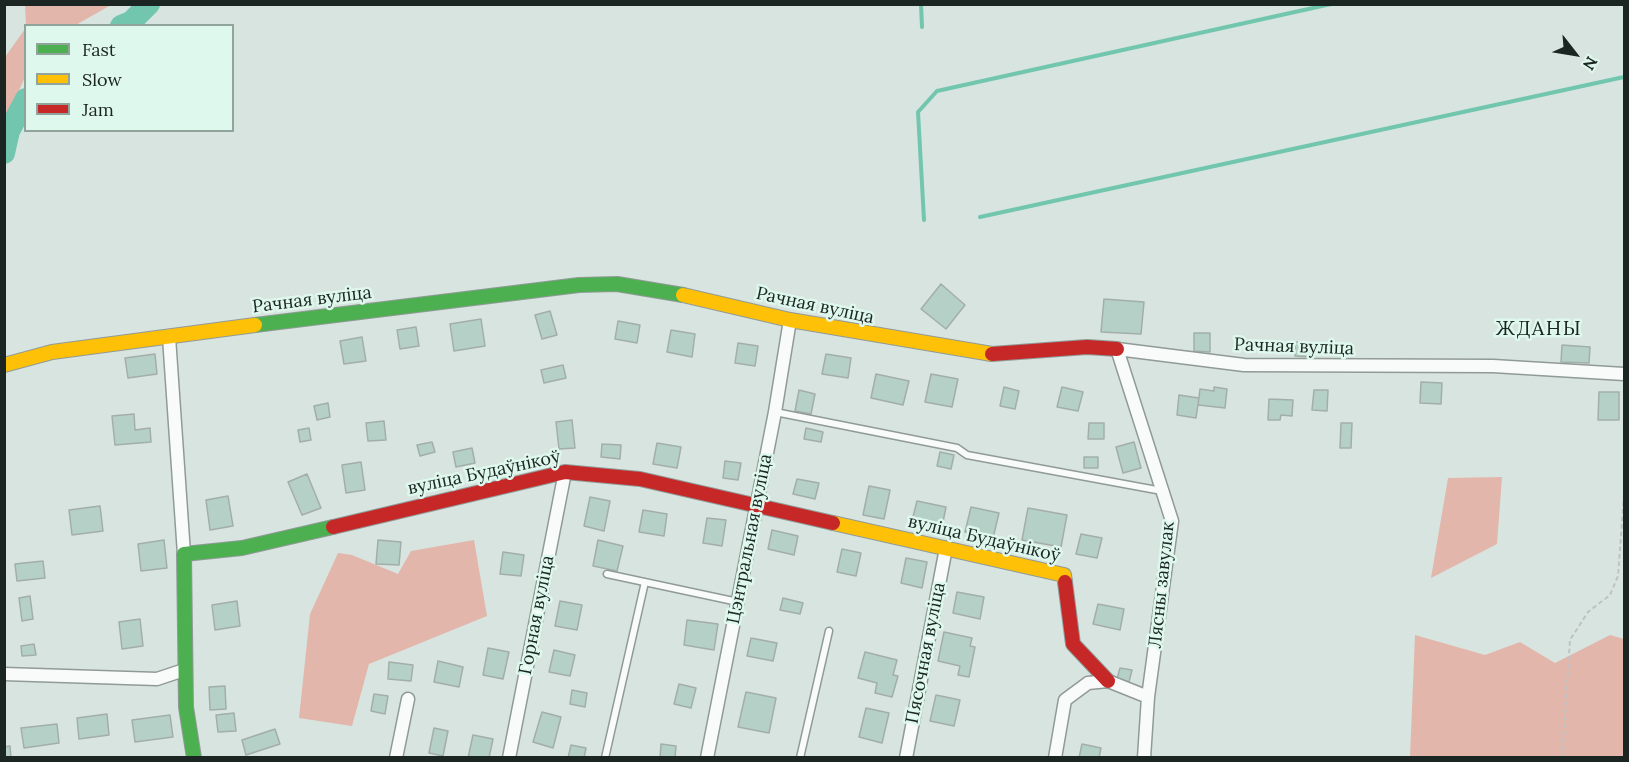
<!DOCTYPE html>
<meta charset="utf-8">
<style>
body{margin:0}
#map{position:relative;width:1629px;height:762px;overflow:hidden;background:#d8e4e0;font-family:Lora,serif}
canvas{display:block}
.frame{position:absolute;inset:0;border:6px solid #1b2521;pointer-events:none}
.legend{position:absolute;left:24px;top:24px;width:210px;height:108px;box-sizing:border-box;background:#dff8ee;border:2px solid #91a49c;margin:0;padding:8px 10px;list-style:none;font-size:18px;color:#1b2521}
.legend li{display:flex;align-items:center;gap:12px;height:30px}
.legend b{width:30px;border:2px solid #91a49c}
.north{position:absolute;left:1545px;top:24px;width:60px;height:60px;-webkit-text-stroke:4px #dff8ee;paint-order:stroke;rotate:121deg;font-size:16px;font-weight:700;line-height:24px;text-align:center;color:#1b2521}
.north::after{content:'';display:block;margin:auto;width:21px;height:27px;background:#1b2521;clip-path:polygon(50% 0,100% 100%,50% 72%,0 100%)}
</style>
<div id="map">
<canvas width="1629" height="762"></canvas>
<div class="frame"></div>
<ul class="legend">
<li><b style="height:8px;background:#4caf50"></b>Fast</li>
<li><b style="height:8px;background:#ffc107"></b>Slow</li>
<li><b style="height:8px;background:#c62828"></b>Jam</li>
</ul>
<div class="north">N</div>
</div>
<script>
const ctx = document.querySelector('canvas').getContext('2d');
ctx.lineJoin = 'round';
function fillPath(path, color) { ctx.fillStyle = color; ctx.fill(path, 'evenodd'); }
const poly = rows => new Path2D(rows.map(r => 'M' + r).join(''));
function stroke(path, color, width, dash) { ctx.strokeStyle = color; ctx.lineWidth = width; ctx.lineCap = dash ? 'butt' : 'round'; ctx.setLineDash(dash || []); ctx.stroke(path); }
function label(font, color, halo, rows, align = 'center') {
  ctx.font = font + ' Lora,serif'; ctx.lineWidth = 5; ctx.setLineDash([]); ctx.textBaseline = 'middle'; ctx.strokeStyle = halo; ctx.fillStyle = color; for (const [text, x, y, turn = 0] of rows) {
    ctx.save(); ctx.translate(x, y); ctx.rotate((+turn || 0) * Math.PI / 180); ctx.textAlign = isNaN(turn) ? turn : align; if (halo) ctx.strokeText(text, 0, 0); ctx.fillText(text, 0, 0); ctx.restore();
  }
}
const forest = poly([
 [25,5,25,4,111,5,74,26,26,25],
 [25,29,25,77,5,122,5,57],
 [1502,477,1497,544,1431,578,1448,478],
 [474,540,487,616,369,664,352,726,299,718,310,614,338,553,352,555,398,574,411,551],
 [1415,635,1485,655,1520,642,1555,663,1610,635,1624,639,1624,757,1410,757]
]);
const stream = poly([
 [921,4,922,27],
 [980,217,1624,77],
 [924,220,918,112,937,91,1331,4]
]);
const river = poly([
 [121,26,131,22,149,4],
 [4,153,9,131,26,99]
]);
const building = poly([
 [941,284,965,305,946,329,921,309,941,284],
 [1104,299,1144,302,1141,334,1101,332,1104,299],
 [550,311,557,335,542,339,535,315,550,311],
 [481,319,485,346,454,351,450,324,481,319],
 [618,321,640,325,637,343,615,339,618,321],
 [416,327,419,346,400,349,397,330,416,327],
 [671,330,695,334,692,357,667,352,671,330],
 [1194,333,1210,333,1210,352,1194,351,1194,333],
 [362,337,366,361,344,364,340,341,362,337],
 [1295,342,1312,343,1311,357,1295,356,1295,342],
 [738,343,758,346,755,366,735,363,738,343],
 [1562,345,1590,347,1589,363,1561,362,1562,345],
 [155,354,157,374,128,378,125,358,155,354],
 [826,354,851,358,848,378,822,374,826,354],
 [563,365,566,378,544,383,541,370,563,365],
 [876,374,909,381,903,405,871,398,876,374],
 [931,374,958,379,952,407,925,402,931,374],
 [1421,382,1442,383,1441,404,1420,403,1421,382],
 [1004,387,1019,391,1015,409,1000,406,1004,387],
 [1062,387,1083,392,1078,411,1057,407,1062,387],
 [1214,387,1227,389,1225,408,1198,405,1200,389,1214,391,1214,387],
 [799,390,815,394,811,414,795,411,799,390],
 [1314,390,1328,390,1327,411,1312,410,1314,390],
 [1599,392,1619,392,1619,420,1598,420,1599,392],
 [1179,395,1199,398,1196,418,1177,415,1179,395],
 [1269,399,1293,400,1292,416,1281,415,1280,420,1268,420,1269,399],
 [328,403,330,417,317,420,314,406,328,403],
 [134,414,135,430,150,428,151,442,115,445,112,416,134,414],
 [572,420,575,448,559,449,556,422,572,420],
 [384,421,386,440,368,441,366,423,384,421],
 [1089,423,1104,423,1104,439,1088,439,1089,423],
 [1341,423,1352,423,1351,448,1340,448,1341,423],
 [309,428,311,440,300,442,298,430,309,428],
 [806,428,823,432,821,442,804,439,806,428],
 [432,442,435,452,420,456,417,445,432,442],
 [1134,442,1141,468,1123,473,1116,447,1134,442],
 [657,443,681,447,677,468,653,464,657,443],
 [602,444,621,445,620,459,601,457,602,444],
 [472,448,475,463,456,467,453,452,472,448],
 [940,452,954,455,951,469,937,466,940,452],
 [1084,457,1098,457,1098,468,1084,468,1084,457],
 [725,461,741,463,738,480,723,478,725,461],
 [361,462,365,490,346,493,342,465,361,462],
 [307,474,321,508,302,515,288,482,307,474],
 [797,479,819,483,815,499,793,494,797,479],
 [869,486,890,490,884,519,863,515,869,486],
 [228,496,233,526,210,530,206,500,228,496],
 [590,497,610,501,604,531,584,526,590,497],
 [917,501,946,507,942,527,912,521,917,501],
 [100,506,103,531,72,535,69,510,100,506],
 [971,507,999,513,993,538,965,532,971,507],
 [1028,508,1067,515,1061,547,1022,540,1028,508],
 [643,510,667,514,664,536,639,532,643,510],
 [707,518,726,520,722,546,703,543,707,518],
 [772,530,798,536,794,555,768,549,772,530],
 [1081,534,1102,538,1097,558,1076,554,1081,534],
 [164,540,167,568,141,571,138,544,164,540],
 [378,540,401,542,399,565,376,564,378,540],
 [598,540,623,546,617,571,593,566,598,540],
 [842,549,861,553,856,576,837,572,842,549],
 [503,552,524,555,521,576,500,574,503,552],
 [906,558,927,562,922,588,901,583,906,558],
 [43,561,45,578,17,581,15,564,43,561],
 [957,592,984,597,980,619,953,613,957,592],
 [30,596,33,619,22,621,19,598,30,596],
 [783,598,803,603,800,614,780,610,783,598],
 [237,601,240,626,215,630,212,605,237,601],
 [560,601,582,605,577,630,555,626,560,601],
 [1098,604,1124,609,1120,630,1093,624,1098,604],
 [140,619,143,646,122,649,119,622,140,619],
 [687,620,718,624,714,650,684,645,687,620],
 [944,632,972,638,970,646,975,647,969,677,958,675,960,666,938,661,944,632],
 [751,638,777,643,773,661,747,656,751,638],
 [34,644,36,655,22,656,21,646,34,644],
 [488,648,509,652,503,679,483,675,488,648],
 [554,650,575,655,570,676,549,672,554,650],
 [865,652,897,660,893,675,898,676,892,697,875,693,877,683,858,678,865,652],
 [438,661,463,667,459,687,434,682,438,661],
 [389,662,413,665,411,681,388,679,389,662],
 [1120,668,1132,670,1129,682,1117,679,1120,668],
 [679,684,696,688,691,708,674,704,679,684],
 [225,686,226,709,210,710,209,687,225,686],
 [572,690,587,693,585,707,570,704,572,690],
 [746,692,776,698,769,733,738,727,746,692],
 [374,694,388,696,385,714,371,711,374,694],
 [936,695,960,700,954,726,930,721,936,695],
 [866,708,889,713,882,743,859,737,866,708],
 [542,712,561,717,553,748,533,742,542,712],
 [234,713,236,731,218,732,216,715,234,713],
 [107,714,109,735,79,739,77,718,107,714],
 [170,715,173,737,135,742,132,720,170,715],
 [57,724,59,743,24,748,21,728,57,724],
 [434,728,448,731,443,756,429,753,434,728],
 [275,729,280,744,246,755,242,740,275,729],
 [473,735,493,739,489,758,468,758,473,735],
 [661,744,676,746,675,758,660,758,661,744],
 [1082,744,1101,748,1099,758,1079,758,1082,744],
 [571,745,586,748,584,758,568,758,571,745],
 [10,746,11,758,4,758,4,747,10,746]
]);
const path = poly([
 [1562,758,1570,640,1588,612,1610,595,1618,576,1624,496]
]);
const lane = poly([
 [775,412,957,448,967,455,1162,491],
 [607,574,738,602],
 [605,758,645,582],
 [800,758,829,631]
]);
const street = poly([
 [169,337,184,554],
 [4,674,157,679,184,670],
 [396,758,408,699],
 [509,758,565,472],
 [707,758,775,412,790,320],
 [906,758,946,548],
 [1055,758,1065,700,1088,683,1108,681,1148,697],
 [1144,758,1148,697,1172,521,1117,349,1244,365,1493,366,1624,374]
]);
const fast = poly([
 [255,325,579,285,617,284,683,295],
 [194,758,186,707,184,554,242,548,333,527]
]);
const slow = poly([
 [683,295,790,320,992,354],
 [4,365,52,352,255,325],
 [833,523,1064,575,1065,582]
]);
const jam = poly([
 [992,354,1087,347,1117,349],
 [333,527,565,472,640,479,833,523],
 [1065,582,1073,644,1108,681]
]);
const streetNames = [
 ["Рачная вуліца",312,300,-7],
 ["Рачная вуліца",815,306,12],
 ["Рачная вуліца",1294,347,2],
 ["вуліца Будаўнікоў",484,473,-12],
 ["Цэнтральная вуліца",750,539,-79],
 ["вуліца Будаўнікоў",984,539,13],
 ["Лясны завулак",1162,585,-84],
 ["Горная вуліца",537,615,-79],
 ["Пясочная вуліца",926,653,-79]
];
const neighbourhoodNames = [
 ["ЖДАНЫ",1539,329]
];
fillPath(forest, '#e3b6ab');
stroke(stream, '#72c6ae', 4);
stroke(river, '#72c6ae', 22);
fillPath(building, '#b4d0c7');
stroke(building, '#a3aeaa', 1.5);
stroke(lane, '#909a97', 9);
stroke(street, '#909a97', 15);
stroke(fast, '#909a97', 16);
stroke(slow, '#909a97', 16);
stroke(jam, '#909a97', 16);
stroke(path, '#bec2c1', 2, [4.5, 3]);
stroke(lane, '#f9fbfa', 6);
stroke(street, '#f9fbfa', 12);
stroke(fast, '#4caf50', 14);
stroke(slow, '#ffc107', 14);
stroke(jam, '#c62828', 14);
label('18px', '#1b2521', '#dff8ee', streetNames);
ctx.letterSpacing = '1.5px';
label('20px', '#1b2521', '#dff8ee', neighbourhoodNames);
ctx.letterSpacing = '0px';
</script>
